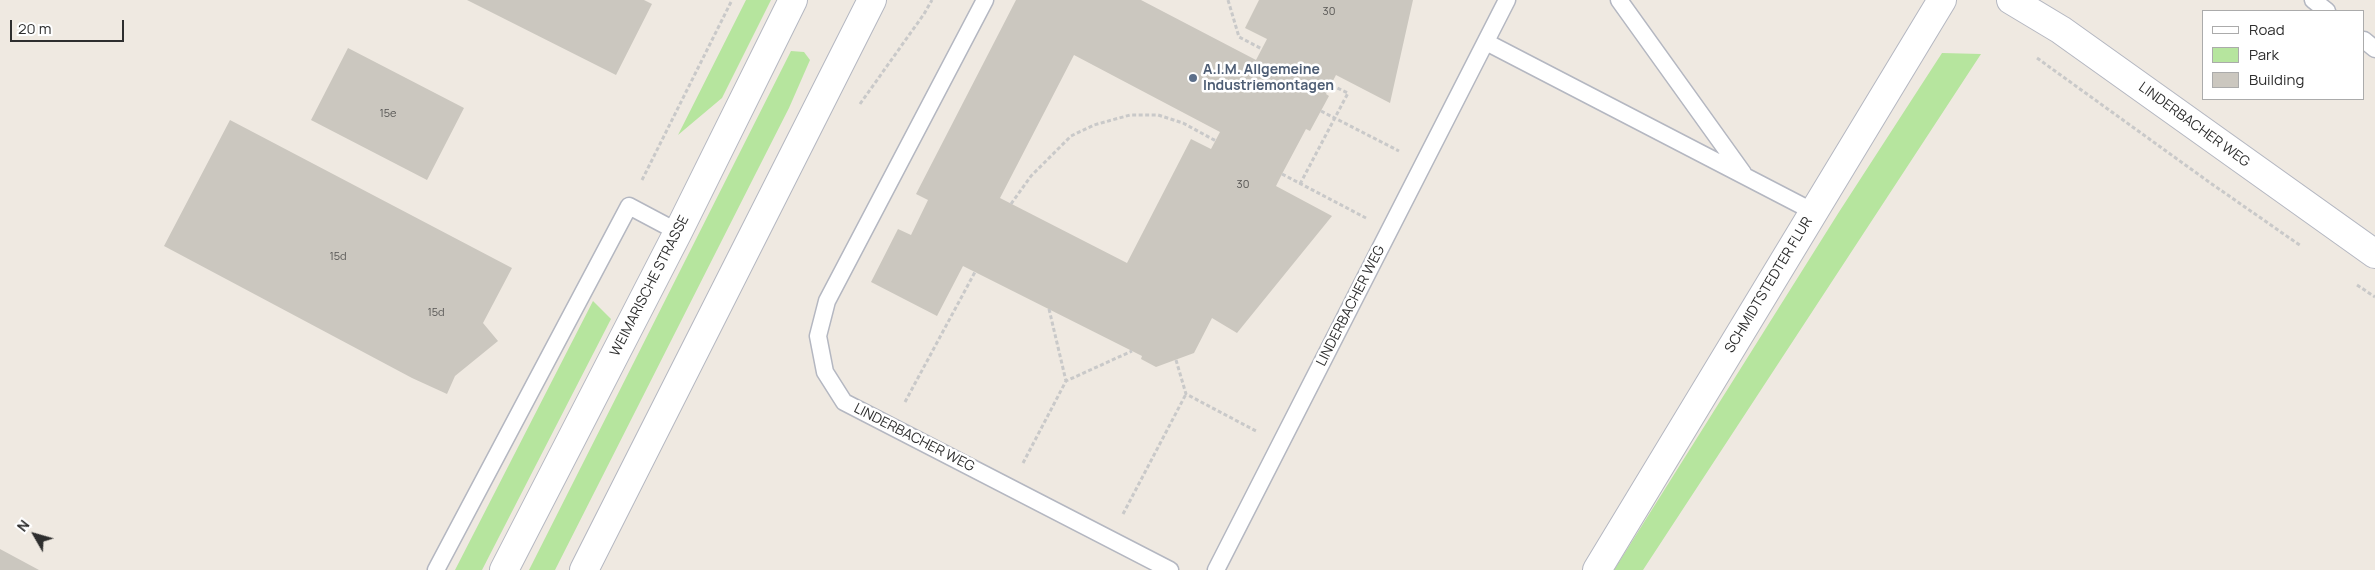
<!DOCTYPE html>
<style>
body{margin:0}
#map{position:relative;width:2375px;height:570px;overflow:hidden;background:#efe9e1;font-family:Manrope,sans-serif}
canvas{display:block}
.legend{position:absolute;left:2202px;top:10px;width:162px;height:90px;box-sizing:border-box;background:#fff;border:1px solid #ababab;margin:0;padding:6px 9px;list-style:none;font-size:15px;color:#2e2e2e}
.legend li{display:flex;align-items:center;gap:10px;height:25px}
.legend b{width:25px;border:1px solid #ababab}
.north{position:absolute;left:10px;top:510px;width:50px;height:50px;-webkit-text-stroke:4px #fff;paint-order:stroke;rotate:308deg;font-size:14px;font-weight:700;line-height:20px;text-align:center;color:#2e2e2e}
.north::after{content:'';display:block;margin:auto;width:18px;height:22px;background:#2e2e2e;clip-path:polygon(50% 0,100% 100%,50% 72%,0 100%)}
.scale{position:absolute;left:10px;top:20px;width:114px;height:22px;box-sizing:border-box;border:2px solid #2e2e2e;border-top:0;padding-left:6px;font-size:15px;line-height:18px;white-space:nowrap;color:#2e2e2e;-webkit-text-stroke:4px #fff;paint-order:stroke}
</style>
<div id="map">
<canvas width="2375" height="570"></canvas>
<ul class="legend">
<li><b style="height:6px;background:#fff"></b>Road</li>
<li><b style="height:14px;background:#b6e59e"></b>Park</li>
<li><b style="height:14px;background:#cbc7bf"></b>Building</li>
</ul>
<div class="north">N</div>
<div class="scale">20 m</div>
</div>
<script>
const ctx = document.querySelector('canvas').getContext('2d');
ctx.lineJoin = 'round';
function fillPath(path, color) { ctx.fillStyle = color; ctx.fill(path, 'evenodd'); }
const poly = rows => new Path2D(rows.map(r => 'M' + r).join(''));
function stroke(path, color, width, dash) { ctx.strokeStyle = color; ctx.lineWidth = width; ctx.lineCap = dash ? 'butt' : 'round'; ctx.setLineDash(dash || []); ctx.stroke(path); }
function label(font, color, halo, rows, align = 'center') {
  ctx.font = font + ' Manrope,sans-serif'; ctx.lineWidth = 5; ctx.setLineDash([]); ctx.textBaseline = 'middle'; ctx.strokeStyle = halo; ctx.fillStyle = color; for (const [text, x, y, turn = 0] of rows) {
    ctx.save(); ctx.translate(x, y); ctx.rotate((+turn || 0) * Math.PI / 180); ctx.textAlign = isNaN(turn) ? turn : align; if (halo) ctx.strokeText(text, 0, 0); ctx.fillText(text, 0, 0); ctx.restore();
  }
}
const green = poly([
 [746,0,771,0,722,98,678,135],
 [791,51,804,52,810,60,789,108,757,171,555,570,529,570],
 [1942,53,1981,54,1643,570,1614,570,1839,212],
 [593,301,611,319,482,570,455,570]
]);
const building = poly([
 [467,0,644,0,652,4,616,75],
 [1016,0,1141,0,1256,60,1267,39,1245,28,1259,0,1413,0,1390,103,1336,75,1326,94,1329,96,1310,131,1306,129,1282,174,1276,186,1332,216,1237,333,1212,318,1194,353,1156,367,1141,359,1142,356,963,266,937,316,871,282,898,229,911,235,928,200,916,194],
 [1074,55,1220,132,1211,149,1191,139,1127,263,1000,198],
 [348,48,464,108,427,180,311,120],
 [230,120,512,268,483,323,498,341,455,376,447,394,412,378,164,246],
 [0,549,39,570,0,570]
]);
const path = poly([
 [1228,0,1239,37,1262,49],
 [2037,58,2209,182,2301,246],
 [860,104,924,14,932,0],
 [1321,111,1399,151],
 [1282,174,1366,218],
 [642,180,732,0],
 [1300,184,1348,93,1331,85],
 [1011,204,1031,176,1071,136,1094,125,1130,115,1158,115,1183,123,1216,141],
 [2357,285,2375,297],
 [1049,309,1066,381],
 [1176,360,1186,394,1256,431],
 [905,402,975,272],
 [1023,463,1066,381,1132,351],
 [1123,514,1186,394]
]);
const service = poly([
 [985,0,827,301,818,336,825,372,844,402,1170,570],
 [1619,0,1743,173],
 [2313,0,2327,11],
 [2364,40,2375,49],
 [1486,42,1814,212],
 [436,570,629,206,678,232],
 [1216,570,1507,0]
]);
const minor = poly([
 [2011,0,2061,30,2375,254],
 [1597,570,1942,0]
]);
const secondary = poly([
 [504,570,678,232,793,0],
 [584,570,872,0]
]);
const markers = [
 [1193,78,5,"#5c6f8a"]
];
const numberNames = [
 ["30",1329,12],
 ["15e",388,114],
 ["30",1243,185],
 ["15d",338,257],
 ["15d",436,313]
];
const serviceNames = [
 ["A.I.M. Allgemeine",1203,70],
 ["Industriemontagen",1203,86]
];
const streetNames = [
 ["LINDERBACHER WEG",2194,125,36],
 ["SCHMIDTSTEDTER FLUR",1769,285,-59],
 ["WEIMARISCHE STRASSE",650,286,-63],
 ["LINDERBACHER WEG",1351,306,-63],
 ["LINDERBACHER WEG",914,438,27]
];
fillPath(green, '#b6e59e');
fillPath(building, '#cbc7bf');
stroke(service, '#b4b7c1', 19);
stroke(minor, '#b4b7c1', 30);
stroke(secondary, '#b4b7c1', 30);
stroke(path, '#c9c9c9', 3, [4, 2.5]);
stroke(service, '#fff', 16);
stroke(minor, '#fff', 28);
stroke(secondary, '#fff', 28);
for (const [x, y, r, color] of markers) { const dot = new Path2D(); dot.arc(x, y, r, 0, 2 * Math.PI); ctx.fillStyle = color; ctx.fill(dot); stroke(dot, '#fff', 2); }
label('11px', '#555452', null, numberNames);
label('bold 14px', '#4e5e75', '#fff', serviceNames, 'left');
label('14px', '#2e2e2e', '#fff', streetNames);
</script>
